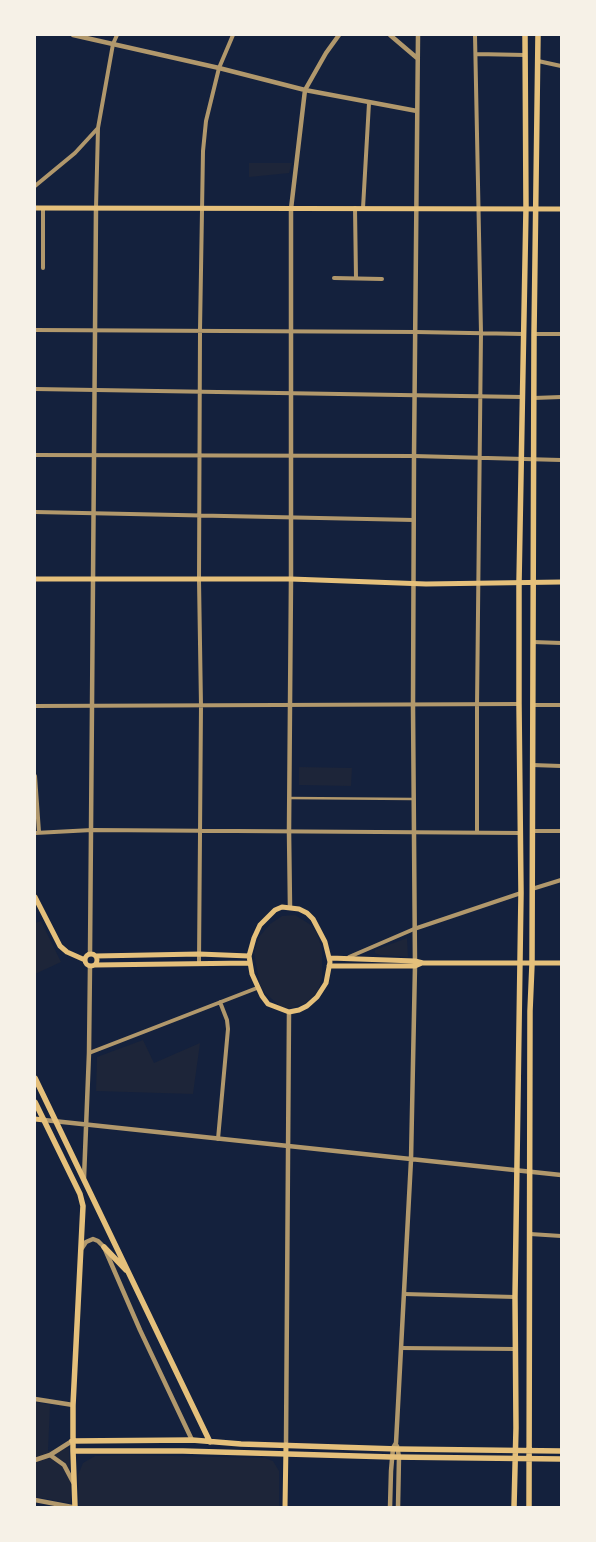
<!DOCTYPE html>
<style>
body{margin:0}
#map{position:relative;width:596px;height:1542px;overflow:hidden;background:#14213d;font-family:"Roboto Condensed",sans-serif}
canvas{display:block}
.frame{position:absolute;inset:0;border:36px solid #f6f1e7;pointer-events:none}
</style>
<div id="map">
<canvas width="596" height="1542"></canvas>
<div class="frame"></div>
</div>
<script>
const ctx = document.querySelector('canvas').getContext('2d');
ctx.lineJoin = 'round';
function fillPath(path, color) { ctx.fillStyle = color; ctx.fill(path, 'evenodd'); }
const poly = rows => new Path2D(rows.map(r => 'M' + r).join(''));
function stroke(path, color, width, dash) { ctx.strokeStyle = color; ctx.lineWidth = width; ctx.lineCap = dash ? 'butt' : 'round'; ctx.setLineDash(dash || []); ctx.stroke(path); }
const green = poly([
 [249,163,292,163,289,173,249,177],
 [299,767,352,768,351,786,299,785],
 [295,915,311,925,317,933,322,949,322,978,318,991,306,1003,288,1009,280,1006,265,993,260,985,254,953,259,937,270,924,282,916],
 [41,921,61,962,35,974,35,923],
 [407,938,408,957,380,955,375,953,375,950],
 [143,1040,154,1063,200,1043,193,1094,96,1091,97,1057],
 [35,1402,50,1405,48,1451,69,1448,71,1503,35,1497],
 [129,1455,265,1458,273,1461,279,1471,279,1507,79,1507,78,1475,83,1463,95,1456]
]);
const pedestrian = poly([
 [289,798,413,799]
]);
const minor = poly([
 [475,35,481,333,477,706,477,832],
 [476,54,525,55],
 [538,61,561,66],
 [35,186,75,153,98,128],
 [43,208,43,268],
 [96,208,98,128,113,44,117,35],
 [355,208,356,278],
 [363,208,369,103],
 [334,278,382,279],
 [35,330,416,332,523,334],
 [534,334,561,334],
 [35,389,522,397],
 [534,398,561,397],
 [35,455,414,456,561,460],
 [35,512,414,520],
 [533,642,561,643],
 [533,705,561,705],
 [35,706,519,704],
 [532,765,561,766],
 [35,776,39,832],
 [532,831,561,831],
 [35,833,92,830,521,833],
 [532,889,561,880],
 [349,957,414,929,521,893],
 [199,962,201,706,199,580,200,330,203,151,206,121,219,68,233,35],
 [89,1053,257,988],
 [218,1139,228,1029,227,1020,220,1002],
 [530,1234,561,1236],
 [404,1294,515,1297],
 [401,1348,515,1349]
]);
const tertiary = poly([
 [73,35,219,68,305,90,417,111],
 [390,35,417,58],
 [290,907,289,831,291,579,291,209,305,90,326,53,339,35],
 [90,954,96,208],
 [44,1120,561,1175],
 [84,1178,89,1053,90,966],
 [82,1248,86,1242,93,1239,98,1241,104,1247,140,1330,192,1440],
 [35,1399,73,1405],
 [286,1445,289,1012],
 [397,1446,399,1457,398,1507],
 [50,1455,64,1465,73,1482],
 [35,1460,50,1455,72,1441],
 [35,1500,72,1507],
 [390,1507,391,1471,393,1448,396,1443,411,1160,415,966,413,706,414,456,418,35]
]);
const secondary = poly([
 [35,208,561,209],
 [35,579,291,579,426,584,561,582],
 [35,897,60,946,67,952,85,960],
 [282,907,299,909,307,913,313,919,325,942,330,962,326,983,317,997,307,1006,299,1010,289,1012,268,1004,262,996,252,974,249,956,254,938,260,925,275,910,282,907],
 '85 960a6 6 0 1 1 12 0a6 6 0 1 1-12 0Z',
 [96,956,199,954,249,956],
 [330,958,415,961,423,963,561,963],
 [95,965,250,963],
 [329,966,415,966,422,963],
 [35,1119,44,1120],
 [285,1507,286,1445]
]);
const primary = poly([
 [35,1078,210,1442],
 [35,1102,80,1194,83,1206,73,1405,73,1451,183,1451,392,1457,561,1459],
 [104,1247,126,1270],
 [72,1441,192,1440,241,1444,398,1449,561,1451],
 [73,1451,75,1507],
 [514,1507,516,1428,515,1297,521,893,519,704,519,582,526,208,525,35],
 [529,1507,530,1011,532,964,534,334,538,35]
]);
fillPath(green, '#1d2539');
stroke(pedestrian, '#b1986c', 2.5);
stroke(minor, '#b1986c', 4);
stroke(tertiary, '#b1986c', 4.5);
stroke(secondary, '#e5c07b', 5);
stroke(primary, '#e5c07b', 5.5);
</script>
